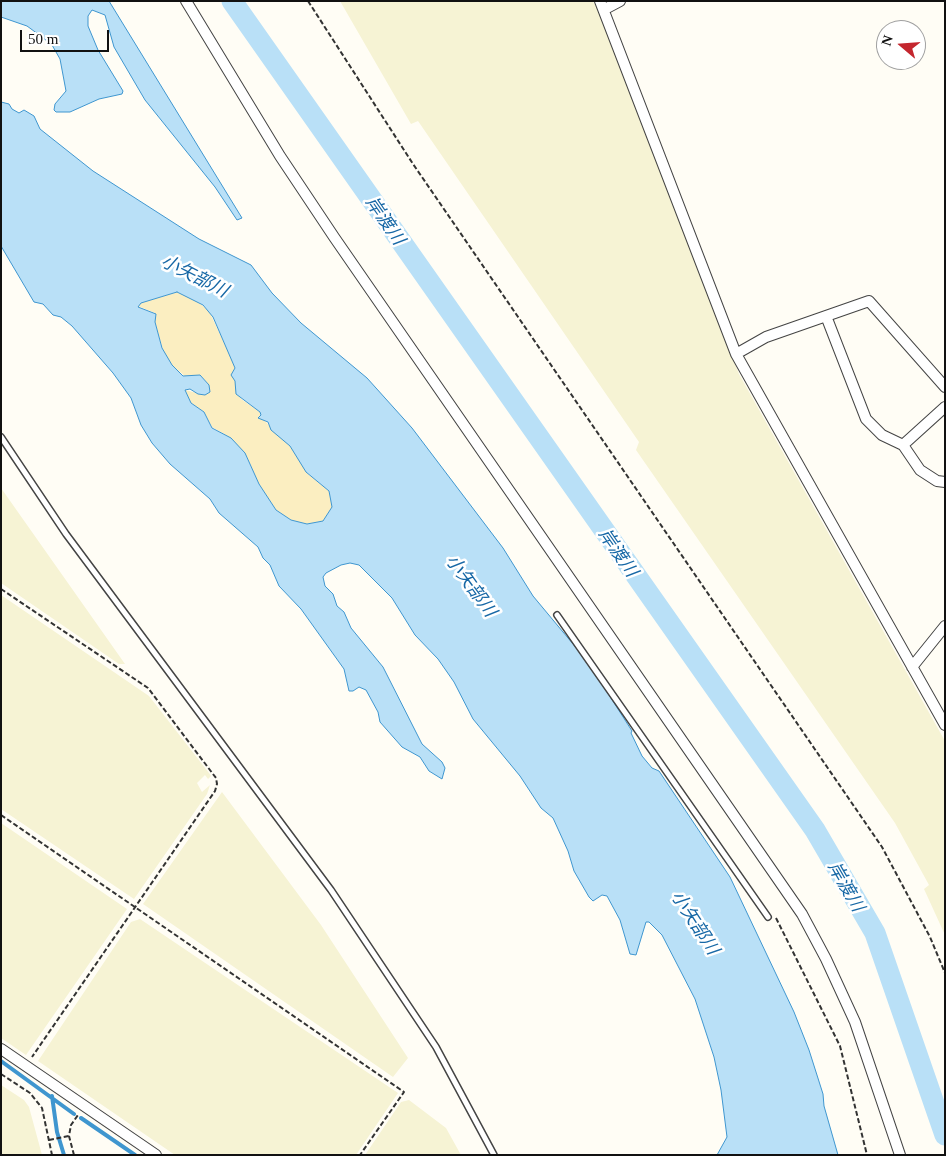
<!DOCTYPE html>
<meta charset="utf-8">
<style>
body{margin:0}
#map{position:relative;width:946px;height:1156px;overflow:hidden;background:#fffdf5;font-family:Georgia,serif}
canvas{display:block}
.frame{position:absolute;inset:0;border:2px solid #111;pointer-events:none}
.north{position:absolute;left:876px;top:20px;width:50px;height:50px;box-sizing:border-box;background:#fff;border:1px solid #a0a0a0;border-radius:50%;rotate:288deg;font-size:14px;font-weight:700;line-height:20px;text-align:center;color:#111}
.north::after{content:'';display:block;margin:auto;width:18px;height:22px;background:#c4262e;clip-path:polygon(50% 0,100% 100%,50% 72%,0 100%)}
.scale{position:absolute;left:20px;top:30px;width:89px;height:22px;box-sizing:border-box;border:2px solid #111;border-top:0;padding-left:6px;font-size:15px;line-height:18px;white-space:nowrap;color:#111;-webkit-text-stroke:4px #fff;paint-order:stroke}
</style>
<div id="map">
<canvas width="946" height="1156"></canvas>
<div class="frame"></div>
<div class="north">N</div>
<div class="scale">50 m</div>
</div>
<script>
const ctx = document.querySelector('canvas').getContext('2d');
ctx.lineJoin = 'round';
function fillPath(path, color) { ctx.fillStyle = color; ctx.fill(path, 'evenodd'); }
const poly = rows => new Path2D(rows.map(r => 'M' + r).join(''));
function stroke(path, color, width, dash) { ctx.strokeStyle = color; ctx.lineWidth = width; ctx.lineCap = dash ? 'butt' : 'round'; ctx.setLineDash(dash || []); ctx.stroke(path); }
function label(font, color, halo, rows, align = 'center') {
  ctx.font = font + ' Georgia,"Noto Sans JP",serif'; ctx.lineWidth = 5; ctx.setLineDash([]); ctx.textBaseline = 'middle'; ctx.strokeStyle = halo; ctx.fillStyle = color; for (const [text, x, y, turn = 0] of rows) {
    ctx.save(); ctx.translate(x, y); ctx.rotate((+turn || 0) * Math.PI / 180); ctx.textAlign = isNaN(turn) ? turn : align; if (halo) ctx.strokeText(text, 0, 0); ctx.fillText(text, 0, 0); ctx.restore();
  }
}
const farmland = poly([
 [340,1,593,1,598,10,739,374,945,741,945,935,924,889,929,885,895,823,636,450,639,442,418,121,411,124],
 [1,488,125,664,119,664,1,583],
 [1,595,149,696,209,773,211,776,208,779,205,775,197,783,202,792,210,785,207,794,134,899,1,809],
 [222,792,321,925,408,1058,393,1077,143,904],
 [1,823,127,909,26,1055,1,1038],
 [140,919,398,1093,356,1155,175,1155,38,1061,131,922],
 [1,1085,24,1100,29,1107,42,1155,1,1155],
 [409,1100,446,1128,461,1155,365,1155,401,1102]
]);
const sand = poly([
 [177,292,193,298,209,311,234,364,235,370,232,373,241,399,260,412,260,416,290,446,309,475,329,491,332,507,323,521,307,524,291,520,276,510,259,484,247,457,224,434,212,427,204,412,191,403,185,390,205,395,209,385,200,375,187,378,172,365,164,353,155,322,155,313,138,306,141,303]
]);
const water = poly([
 [1,1,109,1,242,218,237,220,215,187,145,100,114,47,105,15,92,10,88,16,88,26,98,50,123,91,122,94,99,99,70,112,56,112,54,110,55,104,66,91,60,59,52,45,42,37,27,26,1,17,1,1],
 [1,102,9,104,12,109,19,113,24,110,34,116,40,129,93,171,199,239,251,265,272,293,301,323,367,378,412,428,503,548,533,596,588,662,632,731,631,733,642,756,652,768,659,771,730,877,794,1012,809,1050,823,1094,824,1106,838,1155,717,1155,727,1137,721,1090,714,1057,695,999,662,935,649,922,646,922,636,955,630,954,620,920,607,896,602,895,593,901,589,897,574,871,568,851,553,818,541,808,520,776,473,719,454,682,438,659,415,635,392,598,359,565,350,563,341,565,326,573,323,577,325,586,333,594,337,606,344,612,351,628,383,667,422,744,442,762,445,768,442,779,429,771,420,757,402,747,380,722,378,712,366,690,359,687,353,691,349,691,344,669,301,609,279,586,270,565,263,558,258,547,219,513,210,499,170,464,152,443,141,425,131,398,113,373,72,326,61,317,53,315,43,304,34,302,1,246,1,102],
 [177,292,203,305,213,317,235,368,231,375,235,381,236,394,260,412,261,415,258,418,268,422,271,430,290,446,306,472,329,491,332,507,323,521,307,524,291,520,276,510,259,484,245,453,231,438,212,428,204,412,191,403,185,390,190,389,198,394,205,395,210,392,209,385,200,375,183,376,172,365,162,348,155,322,156,314,138,307,141,303,177,292]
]);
const stream = poly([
 [1,1061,74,1114],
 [52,1096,57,1132,64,1155],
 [81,1118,135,1155]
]);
const river = poly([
 [232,1,815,830,875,933,945,1135]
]);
const path = poly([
 [308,1,413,164,882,847,930,937,945,973],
 [1,589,148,688,216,778,217,784,215,791,32,1057],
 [1,815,404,1092,360,1155],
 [776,918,840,1046,867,1155],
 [1,1074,30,1093,42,1108,52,1155],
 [49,1140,69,1136],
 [74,1155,69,1136,71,1125,78,1115]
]);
const service = poly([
 [1,437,66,534,331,890,436,1047,494,1155],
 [557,615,768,917]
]);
const minor = poly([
 [186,1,280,156,334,237,802,914,826,959,855,1022,900,1155],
 [600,1,736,354,945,725],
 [605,9,620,1],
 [826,316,866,419,882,435,903,445,920,470,937,481,945,482],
 [736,354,766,337,869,301,945,387],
 [903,445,945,407],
 [912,667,945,626],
 [1,1049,156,1155]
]);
const waterNames = [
 ["岸渡川",386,220,55],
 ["小矢部川",195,275,27],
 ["岸渡川",619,552,55],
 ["小矢部川",472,585,54],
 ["岸渡川",847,886,60],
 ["小矢部川",696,922,57]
];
fillPath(farmland, '#f6f3d4');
fillPath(sand, '#fbeec1');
fillPath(water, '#b9e0f7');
stroke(water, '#3f96cf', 1);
stroke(stream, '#3f96cf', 4);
stroke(river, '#b9e0f7', 21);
stroke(service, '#444', 8);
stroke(minor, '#444', 12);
stroke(path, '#333', 2, [5, 2.5]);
stroke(service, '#fff', 5);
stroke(minor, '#fff', 10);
label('italic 18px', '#1768a6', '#fff', waterNames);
</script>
